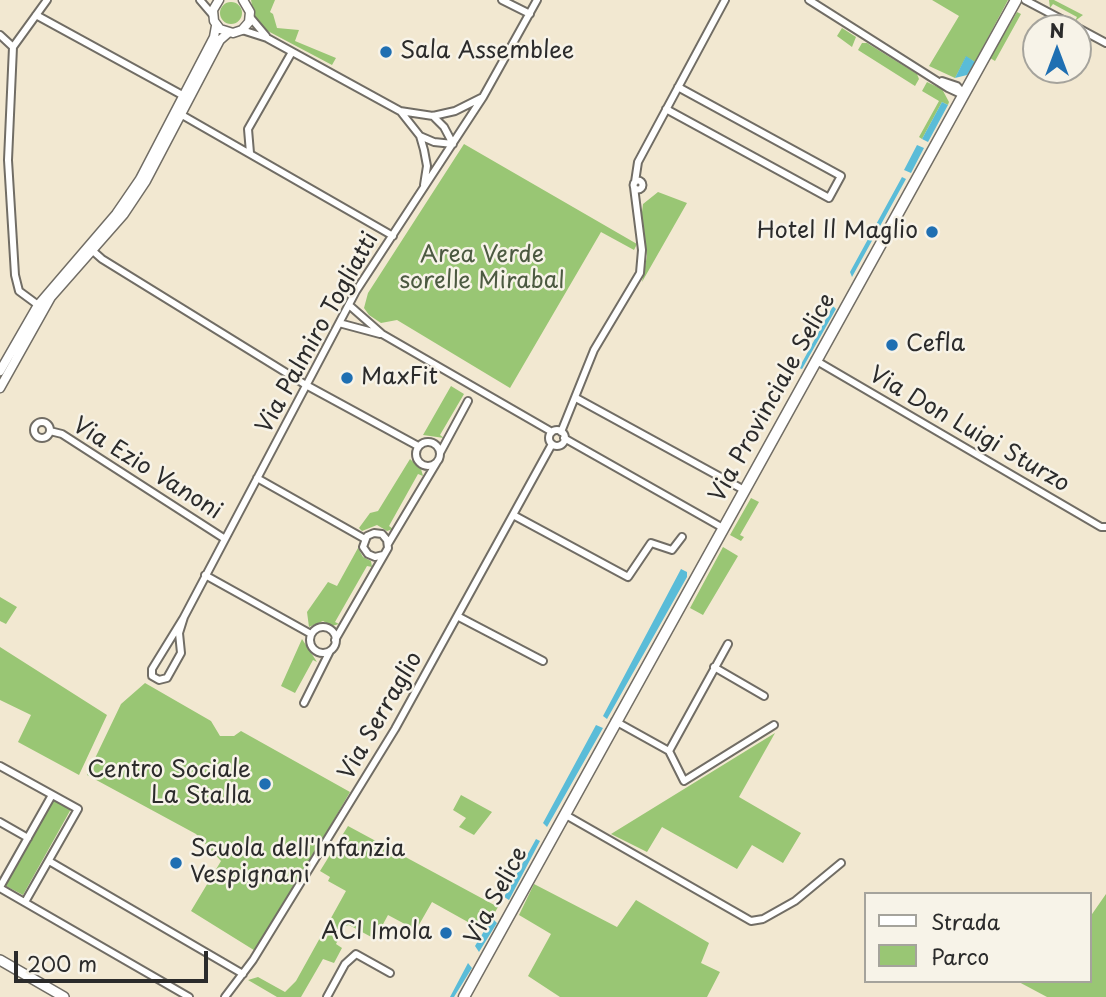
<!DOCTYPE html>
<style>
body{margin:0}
#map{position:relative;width:1106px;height:997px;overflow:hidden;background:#f2e8d1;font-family:"Playpen Sans",sans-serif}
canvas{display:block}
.legend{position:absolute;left:864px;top:892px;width:228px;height:91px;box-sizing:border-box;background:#f7f3e8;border:2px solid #a5a39c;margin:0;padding:9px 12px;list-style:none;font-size:21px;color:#2b2b2b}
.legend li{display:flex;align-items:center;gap:14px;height:35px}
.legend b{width:35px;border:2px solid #a5a39c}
.north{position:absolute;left:1022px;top:14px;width:70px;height:70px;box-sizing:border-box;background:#f7f3e8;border:2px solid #a5a39c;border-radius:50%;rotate:0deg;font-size:19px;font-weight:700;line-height:28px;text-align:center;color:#2b2b2b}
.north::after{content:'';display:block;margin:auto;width:24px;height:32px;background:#1f6fb2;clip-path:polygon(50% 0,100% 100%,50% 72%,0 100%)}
.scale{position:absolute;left:14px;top:951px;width:194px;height:32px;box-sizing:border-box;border:4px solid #2b2b2b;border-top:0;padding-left:9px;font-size:21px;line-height:24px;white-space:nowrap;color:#2b2b2b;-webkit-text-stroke:5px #f7f3e8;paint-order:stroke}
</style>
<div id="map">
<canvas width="1106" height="997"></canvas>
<ul class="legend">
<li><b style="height:9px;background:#fff"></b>Strada</li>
<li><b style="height:19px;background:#99c674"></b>Parco</li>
</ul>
<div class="north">N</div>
<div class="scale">200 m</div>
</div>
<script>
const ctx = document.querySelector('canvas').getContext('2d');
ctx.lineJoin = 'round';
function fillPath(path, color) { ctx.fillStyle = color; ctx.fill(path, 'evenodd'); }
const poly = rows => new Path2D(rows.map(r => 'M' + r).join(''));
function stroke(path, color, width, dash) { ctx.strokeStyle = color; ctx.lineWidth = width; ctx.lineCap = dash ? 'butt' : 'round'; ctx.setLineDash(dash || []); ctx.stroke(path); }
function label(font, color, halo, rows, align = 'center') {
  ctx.font = font + ' "Playpen Sans",sans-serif'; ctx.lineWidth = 5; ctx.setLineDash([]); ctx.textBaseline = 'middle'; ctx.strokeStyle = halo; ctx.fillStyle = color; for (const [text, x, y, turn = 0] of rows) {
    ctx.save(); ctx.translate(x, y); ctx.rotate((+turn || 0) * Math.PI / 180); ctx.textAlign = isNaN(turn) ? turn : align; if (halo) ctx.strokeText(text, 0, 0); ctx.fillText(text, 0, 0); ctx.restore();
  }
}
const green = poly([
 [251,0,275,0,270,12,273,14,277,28,299,30,295,41,336,58,332,65,264,29,254,16],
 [932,0,1008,0,975,62,966,57,955,78,929,66,959,16],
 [1049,0,1054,0,1083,15,1075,21,1077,17,1053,4,1050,8],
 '220 13a11 11 0 1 1 22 0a11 11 0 1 1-22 0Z',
 [1017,12,1021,14,995,61,990,58],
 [842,28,856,37,852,47,837,36],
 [862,43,867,43,917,74,919,79,915,86,858,50],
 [927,82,942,89,949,102,948,105,942,102,922,139,919,137,939,101,922,91],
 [464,144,637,244,634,250,601,232,510,388,397,320,381,323,369,315,364,308,368,293],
 [658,192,687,203,642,282,647,256,641,220,643,204],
 [451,386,464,394,440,435,444,438,423,435],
 [410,459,421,469,423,476,418,474,389,526,393,529,387,531,377,525,362,531,359,528,370,513,378,511],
 [751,498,759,502,740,535,744,537,741,541,730,535],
 [723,547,738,556,703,615,690,608],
 [358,548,363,557,371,561,372,567,367,566,335,622,339,624,332,626,323,621,309,627,307,612,328,582,337,586],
 [0,597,17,607,6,624,0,621],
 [302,639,317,662,313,660,295,693,281,686],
 [0,647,107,715,79,775,18,742,31,715,0,700],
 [145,683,211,721,220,736,234,736,241,731,350,792,257,952,191,911,221,861,196,834,87,775,121,704],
 [775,733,739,797,801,833,783,863,752,845,737,869,662,827,647,852,611,834],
 [461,795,492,812,474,835,459,827,466,818,453,810],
 [53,799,71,809,23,895,4,885],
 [348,826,498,907,484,931,432,902,416,930,388,915,375,939,349,925,345,926,336,944,342,948,334,963,323,959,301,997,277,997,248,980,258,977,285,992,296,981,346,891,328,881,330,877,320,871],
 [534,884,617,927,636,900,709,943,701,963,720,972,707,997,560,997,528,976,551,934,519,915],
 [1106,894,1106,997,1047,997,1017,981,1090,981,1090,917]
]);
const water = poly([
 [966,56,975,62,967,75,955,78],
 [942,102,948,105,928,142,922,139],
 [917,145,924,148,911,173,904,170],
 [902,177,906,179,852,277,850,272],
 [833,306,836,309,802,369,799,368],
 [681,569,687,572,687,577,607,719,603,716],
 [596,725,603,728,547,827,543,823],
 [536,839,540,841,509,900,504,897],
 [492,918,497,923,479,952,475,946],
 [468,963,472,968,454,997,450,997]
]);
const minor = poly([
 [200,0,212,14],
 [502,0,530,14],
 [809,0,948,88,963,95],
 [1025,0,1078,28],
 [36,15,184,96],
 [250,17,266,36],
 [1078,28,1106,43],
 [242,30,267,38,400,111,433,116,455,111,481,98],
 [0,35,13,47,8,160,15,275,19,291,38,305],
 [13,47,47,0],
 [942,81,957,86,964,94],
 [666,109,829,198,841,176,678,87],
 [401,112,420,136,424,150,427,166,424,185],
 [182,115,393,236],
 [420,136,434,142,453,144,444,127,433,116],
 [250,153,248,129,292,52],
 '633.5 185a4.5 4.5 0 1 1 9 0a4.5 4.5 0 1 1-9 0Z',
 [635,182,638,162,725,0],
 [93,251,102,259,306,385,418,446],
 [349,305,382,334,552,432],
 [339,323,380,334],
 [815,360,1101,527,1106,527],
 [576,398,744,490],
 '34 430a8 8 0 1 1 16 0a8 8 0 1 1-16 0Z',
 '549 438a8 8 0 1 1 16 0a8 8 0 1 1-16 0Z',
 [50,431,62,434,225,539],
 [561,432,594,350,640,273,642,250,634,187],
 [564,438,723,528],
 '416 454a12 12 0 1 1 24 0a12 12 0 1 1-24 0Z',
 [440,453,468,401],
 [257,478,365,539],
 [515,516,628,577,651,543,672,550,682,537],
 [388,544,437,462],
 [205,575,311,634],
 [184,617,152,669,152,676,159,680,167,678,181,653,179,633,184,617,356,291,483,97,537,0],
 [459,617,543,661],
 '310 640a13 13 0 1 1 26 0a13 13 0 1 1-26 0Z',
 [335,640,388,548,387,540,382,534,374,533,367,536,363,547,368,554,375,557,383,555],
 [714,667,764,696],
 [304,703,330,651],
 [615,721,669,751,684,781,774,725],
 [669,751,728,644],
 [0,766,78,809,25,902],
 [564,814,751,921,763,919,795,901,841,863],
 [0,822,28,838],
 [49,861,243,974],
 [0,887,52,795],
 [0,888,189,997],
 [225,997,253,960,395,729,552,444],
 [327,997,345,964,356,954,390,973]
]);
const tertiary = poly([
 [219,0,213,10,214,21,220,29,233,33,242,30,249,22,250,12,243,0],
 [0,371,38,305,116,214,140,179,214,37,216,26],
 [0,388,51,297,124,214,146,181,220,40,228,33]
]);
const secondary = poly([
 [0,960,64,997]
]);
const primary = poly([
 [464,997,1016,0]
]);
const markers = [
 [386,52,7,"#1f6fb2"],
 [932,232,7,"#1f6fb2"],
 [892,345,7,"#1f6fb2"],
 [347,378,7,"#1f6fb2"],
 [265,784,7,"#1f6fb2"],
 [176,863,7,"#1f6fb2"],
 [446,933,7,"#1f6fb2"]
];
const poiNames = [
 ["Sala Assemblee",400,52],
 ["Hotel Il Maglio",918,232,"right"],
 ["Cefla",906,345],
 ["MaxFit",361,378],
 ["Centro Sociale",251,771,"right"],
 ["La Stalla",251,797,"right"],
 ["Scuola dell'Infanzia",190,850],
 ["Vespignani",190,876],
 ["ACI Imola",432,933,"right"]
];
const parkNames = [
 ["Area Verde",482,256],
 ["sorelle Mirabal",482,282]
];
const streetNames = [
 ["Via Palmiro Togliatti",318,333,-61],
 ["Via Provinciale Selice",773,398,-61],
 ["Via Don Luigi Sturzo",969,430,30],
 ["Via Ezio Vanoni",147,469,32],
 ["Via Serraglio",381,716,-60],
 ["Via Selice",497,896,-62]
];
fillPath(green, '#99c674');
fillPath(water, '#5abcd8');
stroke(minor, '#716d65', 10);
stroke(tertiary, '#716d65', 11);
stroke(secondary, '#716d65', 12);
stroke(primary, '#716d65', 13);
stroke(minor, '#fff', 6);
stroke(tertiary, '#fff', 8);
stroke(secondary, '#fff', 9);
stroke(primary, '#fff', 10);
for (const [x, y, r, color] of markers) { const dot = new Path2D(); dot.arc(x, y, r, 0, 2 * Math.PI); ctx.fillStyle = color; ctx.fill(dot); stroke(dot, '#f7f3e8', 2.5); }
label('23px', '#2b2b2b', '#f7f3e8', poiNames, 'left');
label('23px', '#4c5a41', '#f7f3e8', parkNames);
label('23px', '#2b2b2b', '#f7f3e8', streetNames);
</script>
